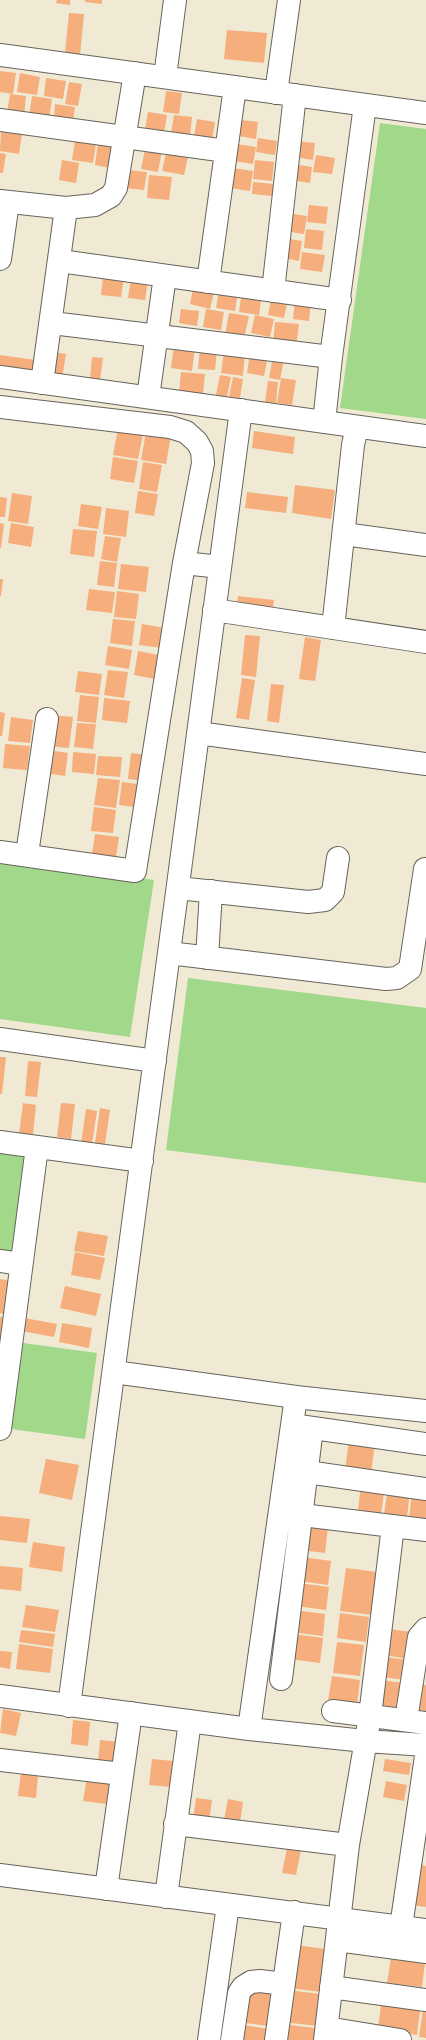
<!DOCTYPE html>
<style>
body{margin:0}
canvas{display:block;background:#f0ead4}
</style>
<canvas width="426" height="2040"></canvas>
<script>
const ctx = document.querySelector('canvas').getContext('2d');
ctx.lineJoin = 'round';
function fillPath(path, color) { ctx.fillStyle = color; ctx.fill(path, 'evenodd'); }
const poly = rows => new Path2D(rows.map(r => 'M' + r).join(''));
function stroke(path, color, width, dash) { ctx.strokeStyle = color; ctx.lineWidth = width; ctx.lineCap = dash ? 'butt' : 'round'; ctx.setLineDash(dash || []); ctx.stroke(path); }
const green = poly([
 [380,123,426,129,426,419,340,408],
 [0,858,154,880,130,1037,0,1019],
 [188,978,426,1008,426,1183,166,1150],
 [0,1153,27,1156,15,1254,0,1252],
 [23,1343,97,1353,85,1439,11,1429]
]);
const building = poly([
 [57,0,70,0,70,5,56,3],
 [85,0,102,0,102,4,85,2],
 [69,13,84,14,80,55,65,53],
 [227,30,267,33,264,63,224,59],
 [0,71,16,73,13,94,0,92],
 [20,73,40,77,37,95,17,92],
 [46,78,66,81,63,99,44,96],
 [69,82,82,84,78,106,65,104],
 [166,91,182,93,179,114,163,112],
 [10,94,26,96,24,116,7,113],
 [32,96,52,99,49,119,29,116],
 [55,104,75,107,73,122,54,119],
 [148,112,167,115,164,133,145,130],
 [174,115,192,117,190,136,171,133],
 [197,119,215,122,212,140,194,137],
 [241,120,258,122,256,139,239,136],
 [1,131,22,134,19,154,0,151],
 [258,138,277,141,275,155,256,152],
 [75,141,96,144,93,163,72,160],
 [297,141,315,143,313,160,295,157],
 [98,143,114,146,110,168,95,165],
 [236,144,256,147,253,164,234,161],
 [145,149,162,151,158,172,141,169],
 [0,153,6,154,3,173,0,173],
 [166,153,188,157,184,175,162,171],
 [316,155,335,158,332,174,313,172],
 [62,160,79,163,76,183,59,180],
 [255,160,274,162,272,181,253,179],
 [293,164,312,167,310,183,291,180],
 [233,168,253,171,250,191,229,188],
 [128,170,147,172,144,190,126,188],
 [149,175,172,177,169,200,147,198],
 [253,182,274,184,272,196,252,194],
 [309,205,328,207,326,224,307,222],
 [287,213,307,216,304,234,284,231],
 [306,229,324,231,322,250,304,248],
 [284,238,302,241,299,261,280,257],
 [302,252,325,255,322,272,300,269],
 [103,276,124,278,121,297,101,295],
 [131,278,148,281,145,300,128,298],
 [194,284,215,288,210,309,190,304],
 [219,290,238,292,235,311,216,308],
 [242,291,262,294,259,315,239,312],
 [272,295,288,298,284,318,268,315],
 [295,299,311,301,309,321,293,319],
 [181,309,199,311,197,326,179,323],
 [206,309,224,312,221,330,203,327],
 [229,313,249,316,244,338,225,335],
 [255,315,274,319,270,337,251,333],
 [275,322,299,324,296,347,273,345],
 [174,345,195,347,192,371,171,368],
 [200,348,217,350,215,370,198,369],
 [224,351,245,354,243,376,221,373],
 [53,352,66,354,62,379,49,377],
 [250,353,268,356,264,376,247,373],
 [0,355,36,360,33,376,0,371],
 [273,356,284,359,280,380,269,378],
 [92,357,103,358,100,380,90,379],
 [181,372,205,374,203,395,179,393],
 [220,375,231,377,227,397,216,395],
 [233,377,243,379,240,398,229,397],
 [281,378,296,380,292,405,277,403],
 [268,381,278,382,276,403,265,402],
 [118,429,143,434,138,459,113,455],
 [254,431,295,437,293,454,252,448],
 [146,432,171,436,166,464,141,460],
 [113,457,138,461,134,483,110,479],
 [143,462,162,465,157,492,139,489],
 [295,485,335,490,331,519,292,513],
 [138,491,158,494,154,516,135,513],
 [247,492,288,497,286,513,245,508],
 [12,493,32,496,28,524,8,521],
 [0,497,7,498,5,517,0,517],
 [81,504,102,507,98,529,78,526],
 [106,508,129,511,126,537,103,534],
 [0,523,4,524,1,548,0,548],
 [11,523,34,527,31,547,8,543],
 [73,529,97,531,94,557,70,554],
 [105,536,121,538,117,562,101,559],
 [100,561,117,563,114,587,97,585],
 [121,564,149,567,146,592,118,589],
 [0,579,3,579,1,596,0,596],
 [89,589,115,592,112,613,86,610],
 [117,591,139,594,136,619,114,617],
 [238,596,274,600,272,615,236,611],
 [113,619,135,621,132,646,110,643],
 [142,624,165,628,162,648,139,645],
 [245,635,260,636,256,677,241,675],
 [305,637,321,640,315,681,299,679],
 [108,646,132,650,129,669,105,665],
 [138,651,159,655,155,679,134,675],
 [108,670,128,672,124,698,104,695],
 [78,671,102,674,99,695,75,692],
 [242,678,255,680,249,720,236,718],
 [271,684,284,685,279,723,267,721],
 [80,695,99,697,96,723,77,721],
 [104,698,130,701,127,723,102,720],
 [0,712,5,713,2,736,0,736],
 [50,715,73,717,69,748,46,746],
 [11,717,33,720,30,743,8,741],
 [77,723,96,724,93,749,74,747],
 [5,744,30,746,27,770,3,768],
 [48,750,68,753,65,776,45,773],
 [73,752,96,754,94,774,72,772],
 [131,753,147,755,144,781,128,779],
 [98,756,122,757,120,777,96,775],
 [98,778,120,780,116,808,94,805],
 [122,782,145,785,142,808,119,805],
 [94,807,116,810,113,833,91,831],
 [95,834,119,837,116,857,92,854],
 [0,1057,6,1057,2,1094,0,1094],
 [28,1061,41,1062,37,1097,25,1096],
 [23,1103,36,1105,33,1136,19,1134],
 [61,1103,75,1104,71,1139,57,1137],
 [100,1108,110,1110,105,1144,95,1143],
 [86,1109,97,1111,92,1144,81,1143],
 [78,1231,108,1236,104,1256,74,1251],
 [75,1252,105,1258,100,1280,71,1275],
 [0,1279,11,1281,4,1314,0,1313],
 [65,1286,101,1294,96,1316,60,1308],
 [0,1317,4,1317,1,1335,0,1335],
 [24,1318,57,1324,54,1337,21,1331],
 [62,1323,92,1328,89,1348,59,1342],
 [349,1440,375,1443,371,1473,345,1470],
 [46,1459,79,1465,72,1500,39,1493],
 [361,1483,385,1486,381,1514,358,1511],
 [388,1488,410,1491,407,1517,384,1514],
 [412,1493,426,1494,426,1520,409,1518],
 [0,1516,30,1519,27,1543,0,1540],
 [303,1524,328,1527,325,1553,300,1550],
 [33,1542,65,1547,62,1572,29,1567],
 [303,1557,331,1561,328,1585,299,1581],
 [0,1566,23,1568,21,1591,0,1589],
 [346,1568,377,1572,372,1615,340,1611],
 [299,1583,329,1587,326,1610,296,1606],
 [26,1605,59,1610,55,1632,22,1627],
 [294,1610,325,1614,323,1636,291,1632],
 [340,1613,369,1617,366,1642,337,1638],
 [388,1629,412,1632,408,1659,384,1655],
 [21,1630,55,1634,53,1647,19,1642],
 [292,1634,323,1638,320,1663,289,1659],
 [337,1642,364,1645,360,1676,333,1673],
 [19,1644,53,1649,50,1673,16,1669],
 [0,1651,12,1652,10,1669,0,1667],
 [383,1657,409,1660,406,1680,381,1677],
 [332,1676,360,1680,357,1705,328,1701],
 [380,1680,404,1683,401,1708,377,1705],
 [414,1683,426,1685,426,1713,411,1711],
 [3,1709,21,1713,16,1736,0,1733],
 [73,1720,90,1722,88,1746,71,1744],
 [100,1740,120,1742,118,1763,98,1762],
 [152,1759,173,1761,171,1787,149,1785],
 [385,1759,411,1763,409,1775,383,1771],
 [21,1773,38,1775,36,1798,18,1796],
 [87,1777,110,1780,107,1804,83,1801],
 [386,1781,407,1785,404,1801,383,1797],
 [196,1798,212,1800,209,1822,193,1820],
 [228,1799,243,1802,240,1823,224,1820],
 [287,1848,301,1850,296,1875,282,1873],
 [418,1864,426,1866,426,1907,411,1905],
 [295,1945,326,1949,321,1992,289,1988],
 [392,1951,426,1955,422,1987,387,1983],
 [246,1989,279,1991,275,2027,239,2022],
 [287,1990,321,1994,317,2026,283,2022],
 [382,1997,421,2002,417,2035,378,2029],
 [424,2002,426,2002,426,2038,419,2037],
 [236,2024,270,2029,268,2040,234,2040],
 [282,2024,315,2028,314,2040,280,2040]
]);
const minor = poly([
 [0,55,426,113],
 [165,77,175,0],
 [276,93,289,0],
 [0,120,226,151],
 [0,201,66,208,95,205,111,196,116,188,135,73],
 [0,259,8,202],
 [60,261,340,300],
 [208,282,235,87],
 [273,291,295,95],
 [52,323,331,357],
 [0,377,426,436],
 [42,383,66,208],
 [148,397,165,276],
 [0,407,170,427,186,432,197,442,202,451,203,463,184,563,135,871,0,852],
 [324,422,331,357,365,105],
 [344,534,426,545],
 [184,563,220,567],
 [214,610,426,642],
 [333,628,353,445,357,427],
 [198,733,426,764],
 [27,854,47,719],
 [178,888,308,902,325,900,333,892,338,858],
 [169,953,386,979,397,978,410,969,425,869],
 [207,958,211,891],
 [0,1039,155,1061],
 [0,1142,142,1161],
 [0,1261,21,1264],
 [114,1372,296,1397,426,1411],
 [299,1426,426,1444],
 [0,1429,37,1147],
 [307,1472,426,1489],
 [302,1515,426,1530],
 [281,1679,312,1428],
 [0,1696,249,1729,365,1741,426,1745],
 [69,1706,241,410],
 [333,1711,426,1723],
 [406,1720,419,1637,426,1629],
 [249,1729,296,1397],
 [0,1760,122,1774],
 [175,1824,348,1845],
 [0,1875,426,1930],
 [106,1889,131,1713],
 [166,1897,190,1721],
 [401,1927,426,1756],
 [337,1940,426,1952],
 [331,1987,426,2000],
 [327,2028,400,2040],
 [209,2040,228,1905],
 [232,2040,239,1993,243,1987,251,1982,260,1981,284,1984],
 [276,2040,294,1912],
 [325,2040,348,1845,370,1716,393,1526]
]);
fillPath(green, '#a1d889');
fillPath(building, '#f5ae7c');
stroke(minor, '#66645c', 24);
stroke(minor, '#fff', 22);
</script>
